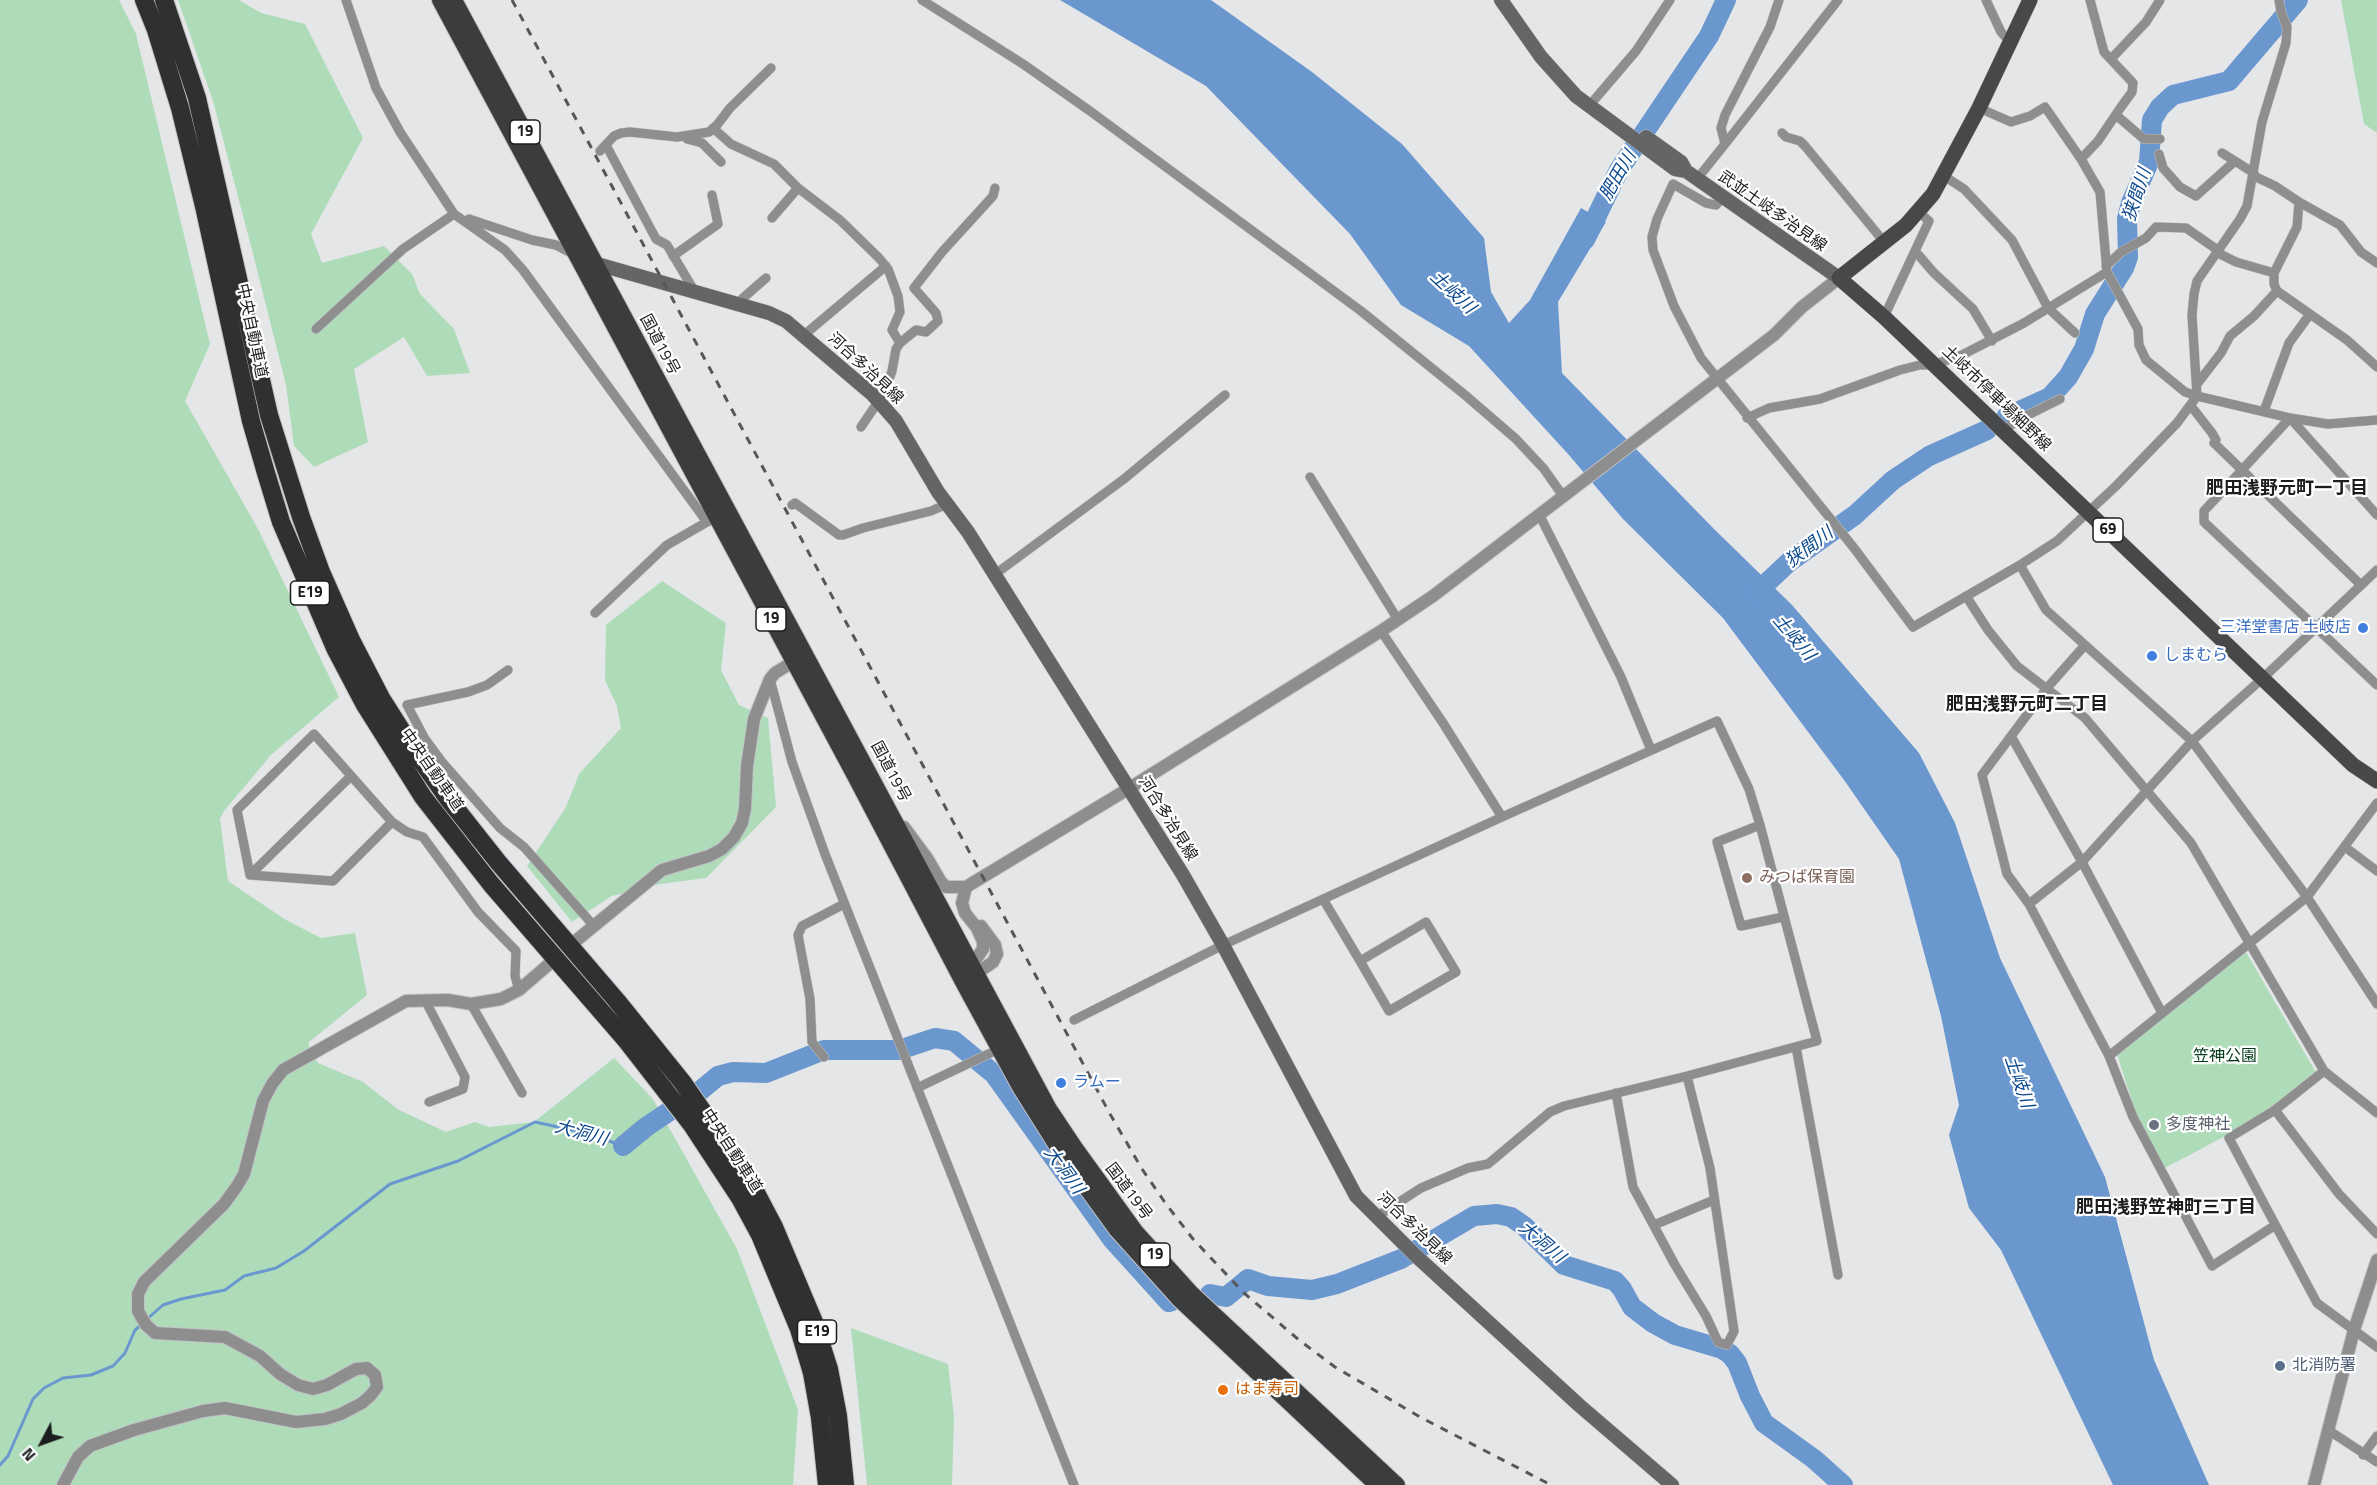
<!DOCTYPE html>
<html>
<head>
<meta charset="utf-8">
<style>
	body { margin:0 }
	#map { position:relative; width:2377px; height:1485px; overflow:hidden; background:#e5e6e8; font-family:"Titillium Web",sans-serif }
	canvas { display:block }
	.north { position:absolute; left:12px; top:1413px; width:60px; height:60px; -webkit-text-stroke:4px #fff; paint-order:stroke; rotate:229deg; font-size:16px; font-weight:700; line-height:24px; text-align:center; color:#1c1d1e }
	.north::after { content:''; display:block; margin:auto; width:21px; height:27px; background:#1c1d1e; clip-path:polygon(50% 0,100% 100%,50% 72%,0 100%) }
</style>
</head>
<body>
<div id="map">
<canvas width="2377" height="1485"></canvas>
<div class="north">N</div>
</div>
<script>
const context = document.querySelector('canvas').getContext('2d');
context.lineJoin = 'round';
function fillPath(path, color) {
  context.fillStyle = color;
  context.fill(path, 'evenodd');
}
function toPath(rows) {
  const path = new Path2D();
  for (const r of rows) {
    path.moveTo(r[0], r[1]);
    for (let i = 2; i < r.length; i += 2) path.lineTo(r[i], r[i + 1]);
  }
  return path;
}
function strokePath(path, color, width, dash) {
  context.strokeStyle = color;
  context.lineWidth = width;
  context.lineCap = dash ? 'butt' : 'round';
  context.setLineDash(dash || []);
  context.stroke(path);
}
function drawText(font, color, halo, rows, align = 'center') {
  context.font = font + ' "Titillium Web","Noto Sans JP",sans-serif';
  context.lineWidth = 4.5;
  context.setLineDash([]);
  context.textBaseline = 'middle';
  context.strokeStyle = halo;
  context.fillStyle = color;
  for (const [text, x, y, turn = 0] of rows) {
    context.save();
    context.translate(x, y);
    context.rotate((+turn || 0) * Math.PI / 180);
    context.textAlign = isNaN(turn) ? turn : align;
    if (halo) context.strokeText(text, 0, 0);
    context.fillText(text, 0, 0);
    context.restore();
  }
}
fillPath(toPath([
	[0,0,119,0,136,34,210,344,185,401,258,529,339,697,271,755,224,811,220,819,228,881,286,920,321,938,355,933,367,995,308,1043,318,1063,363,1082,399,1110,446,1132,475,1122,489,1127,534,1122,614,1058,653,1099,737,1249,798,1410,793,1485,0,1485],
	[178,0,239,0,261,13,305,24,363,138,311,234,322,263,384,246,412,274,420,294,454,329,470,373,427,376,404,337,354,369,368,442,314,467,294,446,286,385,252,250,213,101],
	[2341,0,2377,0,2377,133,2364,124],
	[662,581,726,623,721,670,739,705,768,718,776,807,706,878,660,884,612,896,572,922,527,866,566,807,579,774,621,728,617,706,605,680,606,625],
	[2246,952,2318,1076,2259,1118,2165,1168,2136,1114,2117,1054],
	[851,1328,948,1364,954,1417,952,1485,867,1485]
]), '#aedcb9');
fillPath(toPath([
	[1060,0,1211,0,1312,72,1402,144,1484,238,1491,292,1509,323,1530,300,1581,208,1606,222,1558,302,1562,373,1714,529,1792,605,1919,753,1955,823,2000,958,2105,1177,2154,1360,2209,1485,2113,1485,2001,1250,1969,1208,1949,1135,1959,1105,1941,1016,1899,859,1844,780,1723,618,1623,519,1569,455,1469,346,1401,305,1350,234,1206,86]
]), '#6b97cf');
strokePath(toPath([
	[146,1320,163,1305,181,1299,225,1290,244,1276,276,1268,304,1251,390,1184,458,1161,535,1122,590,1134,623,1146],
	[0,1465,8,1456,33,1399,44,1388,63,1378,91,1375,113,1366,125,1353,135,1330,141,1325]
]), '#6b97cf', 3);
strokePath(toPath([
	[1585,240,1619,170,1709,36,1726,0],
	[2006,417,2050,397,2068,377,2084,349,2095,314,2124,268,2128,257,2127,219,2131,203,2149,162,2152,120,2160,107,2173,95,2229,81,2298,0],
	[1756,593,1789,562,1855,515,1893,480,1929,456,1987,430],
	[623,1146,646,1127,701,1090,718,1076,733,1072,766,1073,824,1050,899,1050,935,1038,954,1041,994,1074,1112,1239,1169,1302,1172,1301],
	[1210,1294,1226,1297,1248,1279,1268,1286,1312,1290,1337,1284,1401,1259,1474,1216,1497,1214,1511,1217,1524,1226,1564,1265,1615,1281,1622,1289,1632,1307,1653,1323,1675,1335,1722,1349,1730,1354,1737,1363,1750,1396,1764,1423,1814,1459,1843,1485]
]), '#6b97cf', 20);
const minor = toPath([
	[346,0,376,88,400,132,454,214,505,250,523,270,707,522,721,517],
	[922,0,1023,64,1090,111,1361,311,1465,395,1516,439,1544,469,1563,496],
	[1986,0,2001,32,2010,42],
	[2090,0,2104,52,2133,83,2132,92,2121,107,2098,141,2081,159,2100,192,2107,272],
	[2111,59,2146,22,2160,0],
	[1595,99,1636,51,1670,0],
	[1979,108,2011,122,2030,116,2045,107,2081,159],
	[2116,115,2144,139,2160,139],
	[713,128,731,144,774,164,798,188,772,218],
	[1782,133,1786,137,1800,141,1805,146,1885,243],
	[687,139,702,143,721,162],
	[1725,144,1838,0],
	[606,145,656,239,667,245,695,292],
	[600,151,614,136,621,133,630,132,677,137,709,132,717,125,730,108,771,68],
	[2222,153,2254,173],
	[2159,154,2163,168,2180,187,2196,196,2235,161],
	[1944,176,1964,189,2012,240,2048,308,2075,333],
	[2254,176,2275,186,2299,202],
	[1697,179,1725,144,1721,128,1725,115,1770,27,1779,0],
	[798,188,840,220,879,258,888,269,898,296,900,312,892,330,900,343,896,349,892,371,884,393,861,427],
	[1722,198,1716,205,1706,203,1673,184,1657,219,1652,237,1653,250,1674,306,1701,358,1854,548,1913,627,2020,565,2057,541,2116,486,2177,423,2197,396,2192,315,2194,294,2197,281,2240,219,2247,206,2262,122,2286,43,2287,27,2281,12,2279,0],
	[469,219,532,240,556,245,575,255],
	[1915,251,1934,273,1973,309,1992,341],
	[2218,253,2236,262,2274,273],
	[673,256,718,224,712,195],
	[2106,266,2121,252,2146,238,2156,227,2186,228,2219,251],
	[2277,291,2347,340,2377,367],
	[739,305,743,298,766,278],
	[1884,317,1929,221,1919,212],
	[316,329,403,249,454,214],
	[804,335,886,266],
	[900,343,916,330,926,332,938,321,936,313,914,288,942,252,993,196,995,188],
	[2197,384,2221,353,2230,336,2254,316,2277,291,2274,284,2274,273,2297,227,2299,202,2340,225,2361,252,2377,263],
	[2191,406,2212,433,2216,440,2214,443,2361,585],
	[2264,411,2289,343,2310,314],
	[1747,418,1769,408,1820,399,1900,370,1920,365,1933,365,1962,355,2024,323,2107,272,2138,329,2139,345,2146,360,2185,392,2197,396,2290,418,2328,424,2377,420],
	[2003,431,2018,420,2060,399],
	[1310,477,1398,620],
	[792,505,795,503,839,535,843,535,863,528,931,511,947,504],
	[1539,514,1621,677,1651,750],
	[2377,515,2290,418,2204,511,2204,522,2377,685],
	[2020,565,2046,610,2192,741,2307,897,2377,1004],
	[994,575,1124,479,1225,395],
	[1966,596,1988,630,2017,666,2085,718,2191,843,2324,1071,2377,1113],
	[595,613,667,545,707,522],
	[1381,631,1443,723,1502,817],
	[2085,645,2047,688,1982,775,2007,874,2029,904,2109,1056,2133,1117,2212,1266,2274,1226],
	[508,670,487,685,468,692,407,705,425,739,442,762,500,828,524,847,594,926],
	[770,679,792,762,825,854,1074,1485],
	[2011,736,2082,862,2162,1013],
	[392,822,314,734,237,810,250,875,333,881,392,822,407,832,423,837,478,912,516,951,515,976,519,990],
	[1760,825,1717,842,1741,926,1783,917],
	[2345,847,2377,871],
	[250,875,351,776],
	[1323,899,1360,961,1389,1011,1456,972,1426,922,1360,961],
	[2029,904,2082,862,2192,741,2263,678,2377,570],
	[425,1000,465,1077,463,1089,429,1102],
	[471,1004,522,1093],
	[1074,1020,1223,945,1502,817,1717,721,1749,789,1760,825,1817,1041,1687,1076,1564,1106,1550,1112,1488,1164,1468,1168,1421,1188,1376,1217],
	[1796,1047,1838,1275],
	[2109,1056,2307,897,2377,803],
	[824,1057,812,1042,810,999,798,935,802,926,844,904],
	[2324,1071,2275,1110,2229,1138,2317,1303,2377,1347],
	[917,1088,999,1049],
	[1616,1093,1633,1187,1675,1265,1706,1316,1718,1342,1727,1345,1734,1331,1710,1168,1687,1076],
	[2275,1110,2339,1194,2377,1234],
	[1654,1225,1714,1200],
	[2328,1430,2377,1462],
	[2363,1455,2377,1436]
]);
const tertiary = toPath([
	[904,827,927,858,941,882,946,887,966,887],
	[578,939,662,870,709,856,722,849,734,837,742,823,745,809,747,766,754,719,770,679,775,673,801,657],
	[969,969,983,949,983,942,977,928,965,913,962,903,966,887,1128,789,1381,631,1433,596,1774,335,1802,307,1839,278],
	[970,978,993,962,997,954,995,945,981,926],
	[63,1485,78,1457,90,1446,134,1430,203,1411,225,1408,296,1422,325,1419,341,1414,362,1403,371,1395,377,1387,375,1375,367,1368,356,1369,327,1385,313,1389,298,1385,280,1374,260,1356,225,1337,155,1333,146,1325,138,1311,138,1294,144,1282,224,1204,237,1186,244,1174,263,1101,272,1084,283,1070,406,1001,448,1000,471,1004,501,999,519,990,548,965],
	[2314,1485,2354,1330,2377,1260]
]);
const secondary = toPath([
	[1501,0,1541,57,1576,96,1675,169,1686,171,1839,278],
	[1646,137,1681,162,1686,171],
	[590,262,769,313,786,321,873,395,896,421,938,492,968,532,1183,875,1223,945,1356,1196,1415,1255,1580,1406,1672,1485]
]);
const primary = toPath([
	[2030,0,1979,108,1933,194,1906,225,1839,278,1884,317,2353,765,2377,781]
]);
const trunk = toPath([
	[440,0,855,776,963,982,1020,1087,1062,1154,1117,1230,1179,1299,1377,1485],
	[454,0,1049,1109,1075,1148,1135,1231,1191,1293,1397,1485]
]);
const motorway = toPath([
	[144,0,156,30,180,108,204,206,251,421,266,473,281,522,335,648,365,705,423,797,491,884,626,1040,692,1125,740,1198,760,1235,799,1329,812,1373,820,1418,827,1485],
	[164,0,197,98,269,415,301,517,321,572,351,640,381,698,414,750,449,800,498,862,617,1001,683,1083,726,1145,754,1189,774,1227,814,1322,829,1369,838,1416,845,1485]
]);
strokePath(minor, '#c1c2c4', 10);
strokePath(tertiary, '#c1c2c4', 14);
strokePath(secondary, '#c1c2c4', 15);
strokePath(primary, '#c1c2c4', 16);
strokePath(trunk, '#c1c2c4', 18);
strokePath(motorway, '#c1c2c4', 20);
strokePath(minor, '#8e8e8f', 9);
strokePath(tertiary, '#8e8e8f', 12);
strokePath(secondary, '#646566', 14);
strokePath(primary, '#474849', 15);
strokePath(trunk, '#3b3c3d', 16);
strokePath(motorway, '#2f3031', 18);
strokePath(toPath([
	[512,0,1110,1114,1142,1169,1166,1204,1193,1239,1244,1293,1299,1340,1335,1367,1420,1417,1551,1485]
]), '#565758', 3, [8, 8]);
for (const [x, y, r, color] of [
	[2363,628,6,"#3f7fe0"],
	[2152,656,6,"#3f7fe0"],
	[1747,878,6,"#8d6e63"],
	[1061,1083,6,"#3f7fe0"],
	[2154,1125,6,"#6b7280"],
	[2280,1366,6,"#5c6f8a"],
	[1223,1390,6,"#e8710a"]
]) {
  const dot = new Path2D();
  dot.arc(x, y, r, 0, 2 * Math.PI);
  context.fillStyle = color;
  context.fill(dot);
  strokePath(dot, '#fff', 2);
}
for (const [x, y, w] of [
	[525,132,30],
	[2108,530,30],
	[310,593,39],
	[771,619,30],
	[1155,1255,30],
	[817,1332,39]
]) {
  const box = new Path2D();
  box.roundRect(x - w / 2, y - 12, w, 24, 4.5);
  context.fillStyle = '#fff';
  context.fill(box);
  strokePath(box, '#1c1d1e', 1.5);
}
drawText('bold 15px', '#1c1d1e', null, [
	["19",525,132],
	["69",2108,530],
	["E19",310,593],
	["19",771,619],
	["19",1155,1255],
	["E19",817,1332]
]);
drawText('16px', '#1c1d1e', '#fff', [
	["武並土岐多治見線",1772,212,35],
	["中央自動車道",251,331,78],
	["国道19号",659,345,62],
	["河合多治見線",865,369,43],
	["土岐市停車場細野線",1996,399,44],
	["中央自動車道",431,770,55],
	["国道19号",890,772,62],
	["河合多治見線",1167,819,58],
	["中央自動車道",731,1151,57],
	["国道19号",1128,1192,53],
	["河合多治見線",1414,1229,44]
]);
drawText('16px', '#366cbe', '#fff', [
	["三洋堂書店 土岐店",2351,628,"right"],
	["しまむら",2164,656],
	["ラムー",1073,1083]
], 'left');
drawText('16px', '#785e54', '#fff', [
	["みつば保育園",1759,878]
], 'left');
drawText('16px', '#033819', '#fff', [
	["笠神公園",2225,1057]
]);
drawText('16px', '#5b616d', '#fff', [
	["多度神社",2166,1125]
], 'left');
drawText('16px', '#4e5e75', '#fff', [
	["北消防署",2292,1366]
], 'left');
drawText('16px', '#c56008', '#fff', [
	["はま寿司",1235,1390]
], 'left');
drawText('italic 18px', '#0d4a8e', '#fff', [
	["肥田川",1619,176,-60],
	["狭間川",2138,195,-72],
	["土岐川",1452,293,43],
	["狭間川",1810,548,-37],
	["土岐川",1793,638,50],
	["土岐川",2018,1082,71],
	["大洞川",581,1134,15],
	["大洞川",1063,1171,54],
	["大洞川",1541,1243,40]
]);
drawText('bold 18px', '#1c1d1e', '#fff', [
	["肥田浅野元町一丁目",2287,490],
	["肥田浅野元町二丁目",2027,706],
	["肥田浅野笠神町三丁目",2166,1209]
]);
</script>
</body>
</html>
